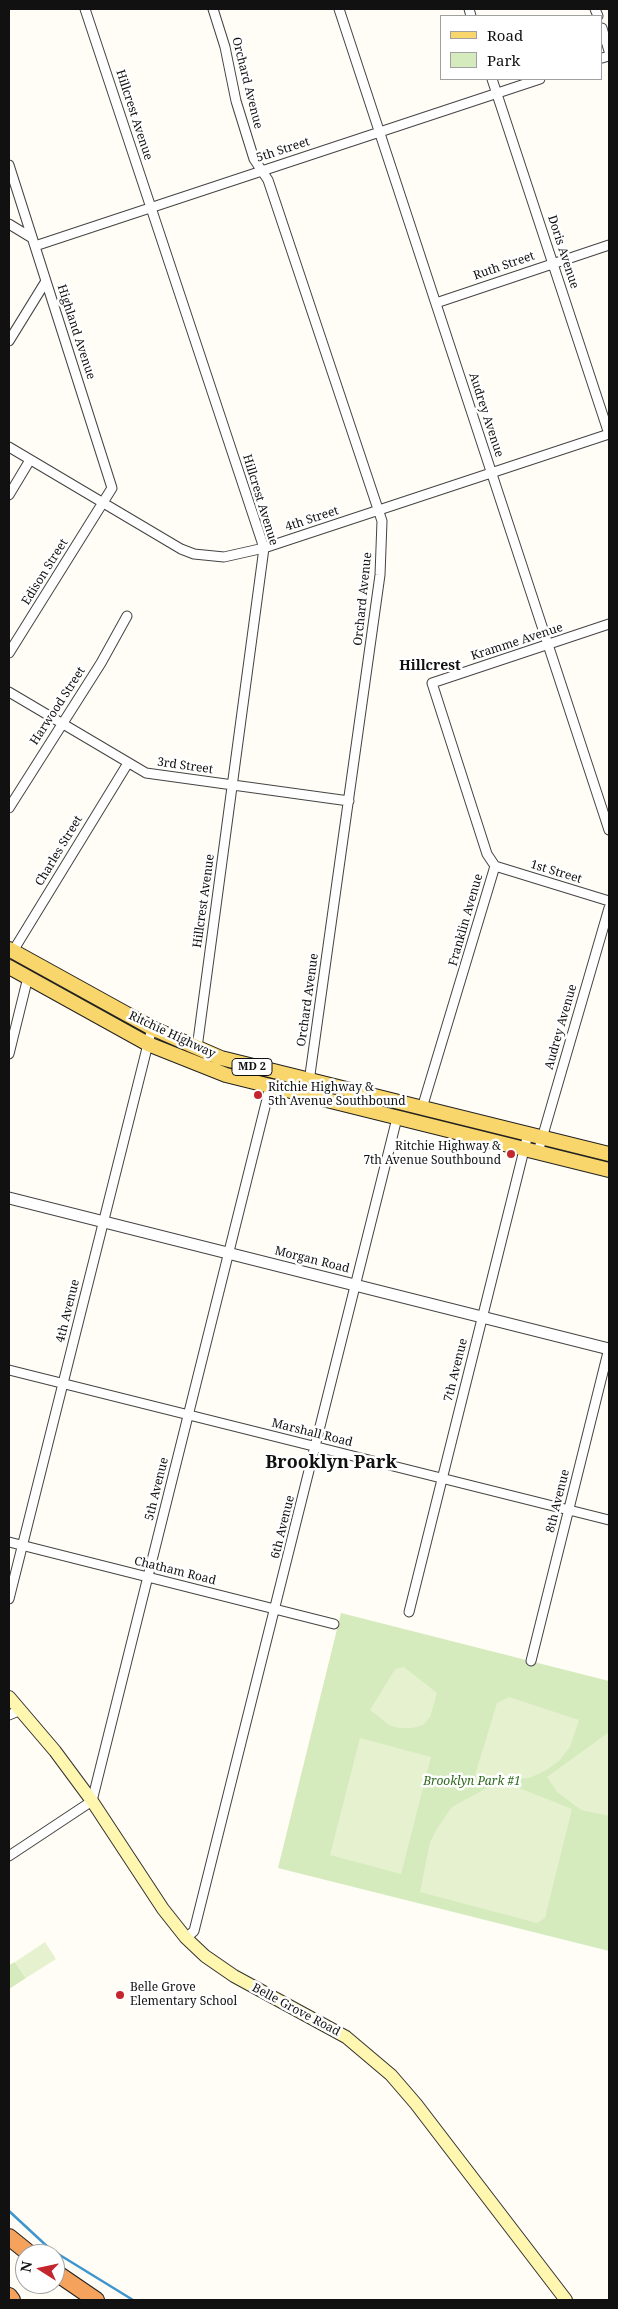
<!DOCTYPE html>
<html>
<head>
<meta charset="utf-8">
<style>
	body { margin:0 }
	#map { position:relative; width:618px; height:2309px; overflow:hidden; background:#fffdf5; font-family:"Noto Serif",serif }
	canvas { display:block }
	.frame { position:absolute; inset:0; border:10px solid #111; pointer-events:none }
	.legend { position:absolute; left:440px; top:15px; width:162px; height:65px; box-sizing:border-box; background:#fff; border:1px solid #a0a0a0; margin:0; padding:6px 9px; list-style:none; font-size:15px; color:#111 }
	.legend li { display:flex; align-items:center; gap:10px; height:25px }
	.legend b { width:25px; border:1px solid #a0a0a0 }
	.north { position:absolute; left:15px; top:2244px; width:50px; height:50px; box-sizing:border-box; background:#fff; border:1px solid #a0a0a0; border-radius:50%; rotate:280deg; font-size:14px; font-weight:700; line-height:20px; text-align:center; color:#111 }
	.north::after { content:''; display:block; margin:auto; width:18px; height:22px; background:#c4262e; clip-path:polygon(50% 0,100% 100%,50% 72%,0 100%) }
</style>
</head>
<body>
<div id="map">
<canvas width="618" height="2309"></canvas>
<div class="frame"></div>
<ul class="legend">
<li><b style="height:6px;background:#f9d66b"></b>Road</li>
<li><b style="height:14px;background:#d5ebbd"></b>Park</li>
</ul>
<div class="north">N</div>
</div>
<script>
const context = document.querySelector('canvas').getContext('2d');
context.lineJoin = 'round';
function fillPath(path, color) {
  context.fillStyle = color;
  context.fill(path, 'evenodd');
}
function toPath(rows) {
  const path = new Path2D();
  for (const r of rows) {
    path.moveTo(r[0], r[1]);
    for (let i = 2; i < r.length; i += 2) path.lineTo(r[i], r[i + 1]);
  }
  return path;
}
function strokePath(path, color, width, dash) {
  context.strokeStyle = color;
  context.lineWidth = width;
  context.lineCap = dash ? 'butt' : 'round';
  context.setLineDash(dash || []);
  context.stroke(path);
}
function drawText(font, color, halo, rows, align = 'center') {
  context.font = font + ' "Noto Serif",serif';
  context.lineWidth = 5;
  context.setLineDash([]);
  context.textBaseline = 'middle';
  context.strokeStyle = halo;
  context.fillStyle = color;
  for (const [text, x, y, turn = 0] of rows) {
    context.save();
    context.translate(x, y);
    context.rotate((+turn || 0) * Math.PI / 180);
    context.textAlign = isNaN(turn) ? turn : align;
    if (halo) context.strokeText(text, 0, 0);
    context.fillText(text, 0, 0);
    context.restore();
  }
}
fillPath(toPath([
	[341,1613,609,1681,609,1951,278,1868],
	[15,1962,26,1978,9,1989,9,1965]
]), '#d5ebbd');
fillPath(toPath([
	[404,1667,437,1693,430,1717,423,1725,412,1728,399,1728,389,1725,370,1710,395,1669],
	[509,1697,579,1720,570,1747,559,1761,545,1771,529,1778,492,1780,475,1775,497,1703],
	[609,1732,609,1816,581,1810,557,1792,547,1777],
	[360,1738,431,1757,401,1874,330,1855],
	[501,1786,514,1786,572,1809,545,1918,537,1923,420,1892,430,1842,438,1827,452,1807,485,1789],
	[45,1942,56,1959,26,1978,15,1962]
]), '#e6f2cf');
strokePath(toPath([
	[9,2211,50,2249,133,2300]
]), '#3f96cf', 2.5);
const minor = toPath([
	[85,9,264,548,197,1048],
	[213,9,225,47,236,101,254,159,268,180,382,521,380,575,307,1096],
	[339,9,609,830],
	[469,9,471,16],
	[595,9,598,16],
	[602,28,609,51],
	[602,58,609,56],
	[492,79,609,434],
	[9,165,112,488,9,653],
	[9,224,32,238],
	[35,246,540,79],
	[436,303,609,245],
	[9,341,46,281],
	[9,447,181,549,194,554,224,557,264,548,609,434],
	[9,495,30,460],
	[9,692,146,773,349,801],
	[9,808,101,663,127,616],
	[495,866,609,901],
	[13,951,128,763],
	[9,1054,28,977],
	[422,1108,495,866,487,854,432,683,609,624],
	[538,1152,609,908],
	[9,1370,609,1520],
	[9,1542,334,1624],
	[9,1599,152,1028],
	[409,1612,528,1134],
	[531,1661,609,1348],
	[9,1715,21,1710],
	[9,1856,92,1801,270,1087],
	[186,1938,194,1931,397,1118]
]);
const tertiary = toPath([
	[9,1198,609,1349]
]);
const secondary = toPath([
	[9,1697,55,1751,92,1801,163,1909,186,1938,205,1956,234,1976,346,2037,391,2075,416,2104,566,2300]
]);
const primary = toPath([
	[9,949,152,1028,221,1058,609,1154],
	[9,967,148,1044,226,1075,609,1170]
]);
const motorway = toPath([
	[9,2237,30,2254],
	[55,2272,96,2300],
	[9,2296,12,2300]
]);
strokePath(minor, '#444', 11);
strokePath(tertiary, '#444', 13);
strokePath(secondary, '#333', 14);
strokePath(primary, '#222', 16);
strokePath(motorway, '#222', 18);
strokePath(minor, '#fff', 9);
strokePath(tertiary, '#fff', 11);
strokePath(secondary, '#fff6b0', 12);
strokePath(primary, '#f9d66b', 14);
strokePath(motorway, '#f5a25d', 16);
for (const [x, y, r, color] of [
	[258,1095,5,"#c4262e"],
	[511,1154,5,"#c4262e"],
	[120,1995,5,"#c4262e"]
]) {
  const dot = new Path2D();
  dot.arc(x, y, r, 0, 2 * Math.PI);
  context.fillStyle = color;
  context.fill(dot);
  strokePath(dot, '#fff', 2);
}
for (const [x, y, w] of [
	[252,1067,40]
]) {
  const box = new Path2D();
  box.roundRect(x - w / 2, y - 8.5, w, 17, 4);
  context.fillStyle = '#fff';
  context.fill(box);
  strokePath(box, '#111', 1);
}
drawText('bold 11px', '#111', null, [
	["MD 2",252,1067]
]);
drawText('12px', '#111', '#fff', [
	["Orchard Avenue",247,83,76],
	["Hillcrest Avenue",134,115,72],
	["5th Street",283,150,-18],
	["Doris Avenue",563,252,72],
	["Ruth Street",504,266,-19],
	["Highland Avenue",76,332,72],
	["Audrey Avenue",486,415,72],
	["Hillcrest Avenue",260,500,73],
	["4th Street",312,519,-18],
	["Edison Street",45,572,-58],
	["Orchard Avenue",363,599,-84],
	["Kramme Avenue",517,642,-18],
	["Harwood Street",58,706,-57],
	["3rd Street",185,766,8],
	["Charles Street",59,851,-59],
	["1st Street",556,872,17],
	["Hillcrest Avenue",204,901,-82],
	["Franklin Avenue",466,920,-74],
	["Orchard Avenue",308,1000,-82],
	["Audrey Avenue",561,1027,-74],
	["Ritchie Highway",172,1035,25],
	["Morgan Road",312,1260,14],
	["4th Avenue",68,1311,-76],
	["7th Avenue",456,1370,-76],
	["Marshall Road",312,1433,14],
	["5th Avenue",157,1489,-76],
	["8th Avenue",558,1501,-76],
	["6th Avenue",283,1527,-76],
	["Chatham Road",175,1571,14],
	["Belle Grove Road",296,2010,28]
]);
drawText('12px', '#111', '#fff', [
	["Ritchie Highway &",268,1088],
	["5th Avenue Southbound",268,1102],
	["Ritchie Highway &",501,1147,"right"],
	["7th Avenue Southbound",501,1161,"right"],
	["Belle Grove",130,1988],
	["Elementary School",130,2002]
], 'left');
drawText('italic 12px', '#2f6b1f', '#fff', [
	["Brooklyn Park #1",472,1782]
]);
drawText('bold 14px', '#111', '#fff', [
	["Hillcrest",430,666]
]);
drawText('bold 18px', '#111', '#fff', [
	["Brooklyn Park",331,1463]
]);
</script>
</body>
</html>
